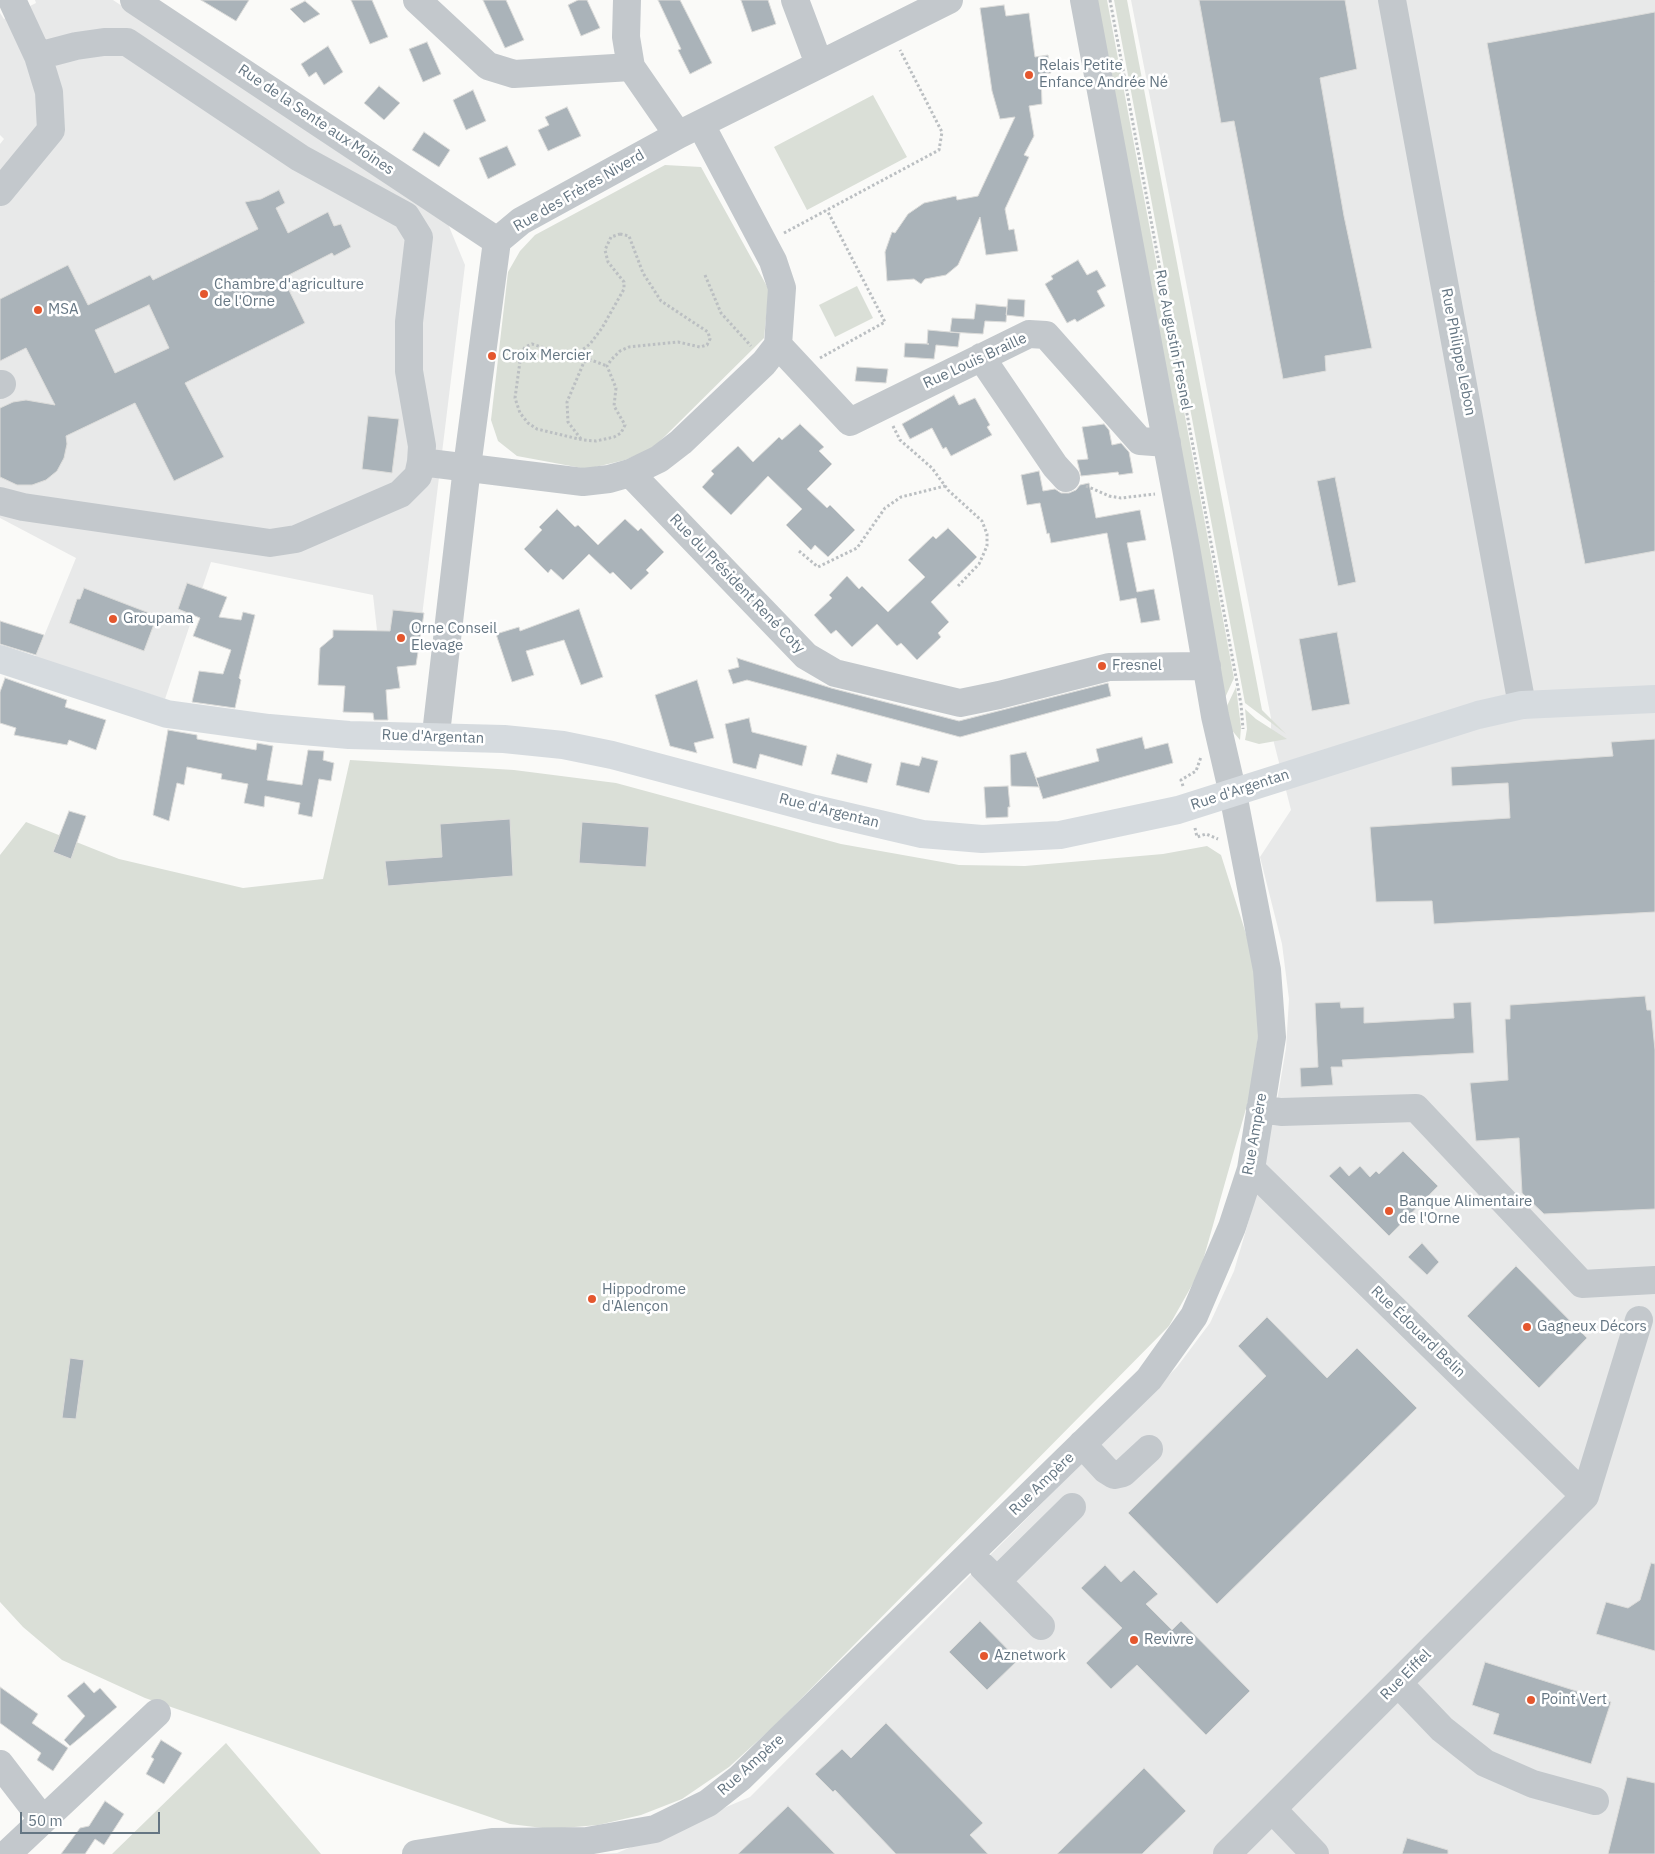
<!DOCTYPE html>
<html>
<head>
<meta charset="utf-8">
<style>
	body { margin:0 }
	#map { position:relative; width:1655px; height:1854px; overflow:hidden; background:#fafaf8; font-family:"IBM Plex Sans",sans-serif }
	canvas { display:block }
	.scale { position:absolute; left:20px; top:1812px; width:140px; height:22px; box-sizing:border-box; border:2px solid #657683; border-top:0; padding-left:6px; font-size:15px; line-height:18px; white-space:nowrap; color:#657683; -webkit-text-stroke:4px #fff; paint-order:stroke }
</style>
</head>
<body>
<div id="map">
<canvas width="1655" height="1854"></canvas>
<div class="scale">50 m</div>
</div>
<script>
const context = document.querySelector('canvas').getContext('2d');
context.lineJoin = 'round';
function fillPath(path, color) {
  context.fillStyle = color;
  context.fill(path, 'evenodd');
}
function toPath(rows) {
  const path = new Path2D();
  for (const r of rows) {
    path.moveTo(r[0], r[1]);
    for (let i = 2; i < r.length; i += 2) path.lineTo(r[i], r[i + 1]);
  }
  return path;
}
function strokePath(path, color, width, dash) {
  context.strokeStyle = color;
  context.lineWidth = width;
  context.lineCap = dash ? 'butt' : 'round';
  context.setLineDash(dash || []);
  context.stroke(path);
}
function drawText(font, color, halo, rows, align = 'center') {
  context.font = font + ' "IBM Plex Sans",sans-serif';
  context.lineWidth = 5;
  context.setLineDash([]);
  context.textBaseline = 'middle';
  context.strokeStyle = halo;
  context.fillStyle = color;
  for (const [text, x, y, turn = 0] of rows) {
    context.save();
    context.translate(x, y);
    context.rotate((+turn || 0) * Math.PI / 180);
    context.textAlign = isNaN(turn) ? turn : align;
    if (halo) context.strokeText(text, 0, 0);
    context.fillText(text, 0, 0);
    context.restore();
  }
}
fillPath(toPath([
	[35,0,113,0,448,224,465,265,416,665,381,666,373,595,211,562,165,699,35,658,76,558,0,518,0,144,4,139,0,135,0,13,4,19,36,3],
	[1131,0,1655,0,1655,1854,596,1854,617,1853,750,1797,1177,1367,1210,1323,1234,1271,1251,1213,1276,1107,1286,1048,1289,999,1282,944,1260,857,1291,810,1271,731,1271,718]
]), '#e8e9e9');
fillPath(toPath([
	[1093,0,1107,0,1234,678,1224,700],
	[1114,0,1127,0,1262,710,1286,734,1245,703],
	[873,95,907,157,807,210,774,147],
	[665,165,701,167,769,290,764,338,653,448,625,460,587,469,517,456,498,441,491,420,508,272,520,251,535,235],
	[857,286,873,318,835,337,819,305],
	[1236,687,1241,727,1240,740,1230,728,1226,708],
	[1245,709,1256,719,1287,739,1259,744,1245,740,1247,729],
	[350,760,514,770,616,783,841,844,959,865,1025,866,1163,854,1207,846,1221,855,1253,956,1261,1014,1251,1091,1200,1271,1169,1326,772,1728,729,1767,682,1799,641,1815,598,1825,551,1829,510,1824,145,1698,62,1660,23,1627,0,1602,0,855,26,822,119,859,243,888,323,879],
	[226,1743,321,1854,112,1854]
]), '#dadfd7');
const building = toPath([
	[201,0,249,0,236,21,201,0],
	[351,0,372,0,388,37,370,44,351,0],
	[483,0,506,0,524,40,505,48,483,0],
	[578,0,587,0,600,28,581,36,568,5,578,0],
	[658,0,680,0,712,63,690,74,678,50,681,49,658,0],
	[741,0,768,0,776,24,752,32,741,0],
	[1199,0,1345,0,1357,69,1320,78,1344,216,1372,348,1325,356,1326,371,1283,379,1234,121,1221,123,1199,0],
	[305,1,320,14,304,23,290,9,305,1],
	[1004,5,1006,16,1029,13,1035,57,1048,55,1051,73,1041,74,1042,104,1029,106,1034,136,1024,155,1029,157,1005,209,1009,230,1014,229,1018,251,986,255,980,217,958,265,946,275,925,279,921,284,914,279,887,281,885,252,892,232,895,233,908,214,924,203,956,196,957,200,978,196,1015,117,1000,119,992,91,980,8,1004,5],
	[1655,12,1655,551,1585,564,1535,311,1487,43,1655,12],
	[427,42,441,74,423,82,409,49,427,42],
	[328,46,343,72,324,85,316,72,309,77,301,64,328,46],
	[379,86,400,103,384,120,364,103,379,86],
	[473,90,486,121,466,130,453,100,473,90],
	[567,107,581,136,548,151,538,130,549,125,545,117,567,107],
	[424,132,450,150,439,167,412,150,424,132],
	[507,146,516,165,488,179,479,158,507,146],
	[279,190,285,203,276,208,288,233,328,212,334,226,341,224,351,247,334,256,332,253,283,278,305,323,185,383,224,457,174,481,135,403,66,436,67,444,64,458,57,471,46,480,32,485,17,485,0,477,0,408,13,402,26,400,55,405,26,348,0,361,0,299,68,265,88,305,150,275,153,280,258,229,245,202,261,199,279,190],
	[149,305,169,348,115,373,95,330,149,305],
	[1078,260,1087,275,1097,270,1106,286,1097,291,1105,306,1077,322,1075,319,1067,323,1045,284,1053,279,1051,276,1078,260],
	[1008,299,1025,300,1024,317,1006,315,1008,299],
	[976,304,1007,307,1006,322,985,321,983,334,950,332,952,318,974,319,976,304],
	[928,330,960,333,958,347,936,345,934,359,904,357,905,343,929,344,927,344,928,330],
	[857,367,888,369,886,383,855,381,857,367],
	[954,395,959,405,975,398,990,425,987,427,992,435,951,456,946,447,943,449,932,428,910,439,902,424,954,395],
	[368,416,399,419,392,473,362,469,368,416],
	[800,424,824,447,819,451,832,464,807,489,827,508,830,505,855,530,828,557,815,545,811,550,786,525,802,509,768,476,731,515,702,487,714,474,711,471,738,446,753,462,779,437,782,440,800,424],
	[1104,424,1109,430,1112,445,1121,443,1129,452,1133,473,1119,475,1118,472,1081,476,1077,460,1088,459,1082,427,1104,424],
	[1039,471,1043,491,1055,489,1061,493,1069,493,1076,490,1080,485,1089,483,1096,518,1140,510,1146,540,1127,543,1137,592,1154,589,1160,620,1141,623,1136,598,1120,601,1107,533,1051,543,1049,533,1047,534,1040,503,1027,505,1021,475,1039,471],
	[1335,477,1356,582,1338,586,1317,481,1335,477],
	[557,509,575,527,578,525,598,545,625,519,638,531,641,528,664,552,646,570,649,573,631,590,613,572,610,574,589,554,563,580,551,569,548,573,524,549,542,530,539,527,557,509],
	[948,528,977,557,931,602,949,622,938,633,941,637,917,660,901,643,897,646,877,624,852,647,836,630,831,634,814,615,832,598,829,595,847,576,859,589,862,586,888,612,925,577,908,560,933,536,936,539,948,528],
	[187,583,227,597,219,617,241,620,243,612,255,615,239,678,241,680,235,708,192,702,199,671,223,674,231,650,193,636,200,618,178,609,187,583],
	[84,588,157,616,144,651,69,623,77,599,80,599,84,588],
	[579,609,603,677,581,685,564,640,526,651,534,675,512,682,496,634,519,627,520,631,579,609],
	[393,610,424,613,416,665,397,667,400,688,386,690,388,720,374,720,373,713,343,712,345,686,318,685,320,648,333,637,333,630,390,631,393,610],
	[0,621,44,635,36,655,0,644,0,621],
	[1337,632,1350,704,1312,711,1299,639,1337,632],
	[737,658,831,688,959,721,1108,683,1111,696,960,737,747,680,733,684,728,670,739,667,737,658],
	[5,678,67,700,65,707,106,720,96,750,69,740,67,745,14,735,16,728,0,723,0,692,5,678],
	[697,680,714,738,694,743,697,753,670,746,655,695,697,680],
	[749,718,752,732,807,746,802,766,760,754,756,769,733,763,725,724,749,718],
	[168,730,197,735,197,739,256,750,257,743,273,746,267,780,302,785,308,750,324,751,323,760,334,763,331,781,319,779,312,817,298,814,300,803,265,796,264,807,244,803,248,784,221,779,222,774,187,767,184,785,177,783,169,821,153,815,168,730],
	[1142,737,1145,749,1168,743,1173,763,1043,799,1036,778,1099,761,1096,749,1142,737],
	[1655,739,1655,912,1434,924,1432,901,1376,902,1370,827,1510,818,1508,783,1452,786,1451,767,1613,756,1611,742,1655,739],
	[1026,752,1039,787,1011,786,1010,755,1026,752],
	[837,754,872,764,867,783,831,774,837,754],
	[922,757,938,761,929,793,896,785,901,762,919,766,922,757],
	[1008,786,1010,807,1008,807,1008,817,986,818,984,787,1008,786],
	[69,811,86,816,71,859,53,852,69,811],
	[510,819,513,876,388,886,385,861,442,857,440,824,510,819],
	[582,822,649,827,646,867,579,863,582,822],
	[1645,996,1647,1010,1651,1010,1655,1050,1655,1209,1544,1214,1522,1193,1519,1138,1476,1141,1470,1083,1508,1080,1505,1019,1510,1019,1510,1005,1645,996],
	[1340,1002,1341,1008,1364,1007,1364,1023,1454,1018,1453,1003,1471,1002,1474,1053,1342,1060,1343,1067,1331,1067,1333,1085,1301,1087,1300,1068,1318,1067,1315,1003,1340,1002],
	[1403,1151,1438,1186,1389,1236,1329,1176,1340,1166,1349,1176,1360,1166,1370,1177,1376,1171,1379,1174,1403,1151],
	[1422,1243,1439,1262,1427,1275,1408,1257,1422,1243],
	[1516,1266,1587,1338,1539,1388,1467,1316,1516,1266],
	[1267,1317,1327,1378,1357,1348,1417,1408,1217,1604,1128,1513,1266,1376,1238,1346,1267,1317],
	[70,1358,84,1360,76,1419,62,1418,70,1358],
	[1651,1563,1655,1564,1655,1651,1596,1634,1606,1602,1628,1608,1640,1600,1651,1563],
	[1105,1565,1121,1582,1134,1570,1158,1594,1146,1604,1172,1630,1181,1621,1250,1691,1206,1735,1137,1665,1111,1689,1086,1663,1122,1628,1081,1588,1105,1565],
	[980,1621,1018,1660,987,1690,949,1652,980,1621],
	[1485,1662,1611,1702,1591,1764,1493,1734,1499,1714,1472,1705,1485,1662],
	[84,1682,94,1693,100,1688,117,1707,70,1746,64,1740,85,1716,67,1696,84,1682],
	[0,1687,38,1714,32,1723,68,1748,53,1771,37,1760,41,1753,0,1723,0,1687],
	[886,1723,983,1823,970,1835,988,1854,896,1854,835,1790,833,1792,815,1774,842,1749,851,1758,886,1723],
	[161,1740,182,1753,164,1784,146,1774,154,1759,151,1757,161,1740],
	[1144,1768,1186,1811,1142,1854,1057,1854,1144,1768],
	[1627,1777,1655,1783,1655,1854,1608,1854,1627,1777],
	[105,1801,124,1814,104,1845,95,1839,85,1854,61,1854,80,1828,89,1826,105,1801],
	[788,1806,835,1854,738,1854,788,1806],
	[1407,1838,1448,1850,1448,1854,1402,1854,1407,1838]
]);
fillPath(building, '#aab3b9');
strokePath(building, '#dcdcda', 1);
strokePath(toPath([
	[1110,0,1241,704,1243,729],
	[784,233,939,150,942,132,900,50],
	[620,234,629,236,643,273,661,301,708,332,710,339,707,345,700,347,678,342,629,347,620,351,611,360,607,366,616,388,614,406,625,425,621,433,614,437,596,441,583,440,537,429,528,423,520,413,515,398,521,354,525,347,532,344,566,355,577,354,590,344,602,328,624,289,624,282,608,262,605,250,611,237,620,234],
	[705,275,721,313,751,346],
	[820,358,885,322,827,210],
	[893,426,900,440,932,468,948,490,982,521,987,534,987,546,979,564,958,586],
	[581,439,568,422,567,402,584,362,591,360,607,366],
	[1086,486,1109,496,1121,498,1155,494],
	[799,551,818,567,857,548,885,508,901,497,945,486],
	[1183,786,1181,780,1196,771,1201,757],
	[1195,828,1197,837,1206,834,1218,839]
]), '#bbbfc2', 3, [2.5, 2.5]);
strokePath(toPath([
	[134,0,497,241],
	[417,0,488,66,514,74,631,67],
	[627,0,626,37,631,67,678,135],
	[795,0,819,64],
	[1392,0,1522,705],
	[38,56,76,46,104,42,127,42,300,158,406,216,419,237,409,322,409,371,422,446,421,462],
	[701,125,773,261,782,288,778,345],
	[0,192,51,130,49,92,38,56,12,0],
	[778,345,850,422,1029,334,1046,335,1140,441,1167,443],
	[981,357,1055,466,1066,478],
	[0,385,2,384],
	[630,473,806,656,835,673,960,703,999,695,1109,667,1207,666],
	[0,501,23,507,270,543,296,539,400,494,418,476,421,462,583,482,609,479,630,473,659,459,681,442,764,363,778,345],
	[438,736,437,725,467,467,497,241,521,221,678,135,949,0],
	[1260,1109,1281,1112,1416,1108,1582,1284,1655,1280],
	[1251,1169,1585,1496],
	[1082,1444,1106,1470,1114,1475,1123,1473,1149,1449],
	[983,1567,1041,1626],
	[997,1581,1072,1507],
	[1398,1683,1442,1729,1485,1763,1533,1784,1595,1801],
	[0,1764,43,1820],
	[1272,1809,1315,1854],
	[7,1854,157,1713],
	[416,1854,492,1842,587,1841,655,1829,708,1803,740,1778,1149,1379,1194,1316,1232,1227,1251,1169,1272,1037,1267,970,1233,794,1215,716,1186,547,1084,0],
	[1227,1854,1585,1496,1639,1320]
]), '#c3c8cc', 28);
strokePath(toPath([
	[0,659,167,714,269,728,349,735,504,739,563,745,612,755,815,809,922,834,982,839,1060,835,1178,810,1478,715,1522,705,1655,699]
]), '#d6dbdf', 28);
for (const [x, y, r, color] of [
	[1029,75,5,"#e4572e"],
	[204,294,5,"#e4572e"],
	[38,310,5,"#e4572e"],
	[492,356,5,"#e4572e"],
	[113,619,5,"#e4572e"],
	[401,638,5,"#e4572e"],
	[1102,666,5,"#e4572e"],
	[1389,1211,5,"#e4572e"],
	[592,1299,5,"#e4572e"],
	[1527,1327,5,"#e4572e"],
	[1134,1640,5,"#e4572e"],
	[984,1656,5,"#e4572e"],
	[1531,1700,5,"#e4572e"]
]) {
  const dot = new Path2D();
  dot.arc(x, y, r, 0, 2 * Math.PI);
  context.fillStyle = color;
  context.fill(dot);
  strokePath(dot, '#fff', 2);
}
drawText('15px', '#657683', '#fff', [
	["Relais Petite",1039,66],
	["Enfance Andrée Né",1039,83],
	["Chambre d'agriculture",214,285],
	["de l'Orne",214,302],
	["MSA",48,310],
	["Croix Mercier",502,356],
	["Groupama",123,619],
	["Orne Conseil",411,629],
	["Elevage",411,646],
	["Fresnel",1112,666],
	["Banque Alimentaire",1399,1202],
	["de l'Orne",1399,1219],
	["Hippodrome",602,1290],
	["d'Alençon",602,1307],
	["Gagneux Décors",1537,1327],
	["Revivre",1144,1640],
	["Aznetwork",994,1656],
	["Point Vert",1541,1700]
], 'left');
drawText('15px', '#657683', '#fff', [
	["Rue de la Sente aux Moines",316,120,34],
	["Rue des Frères Niverd",579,191,-30],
	["Rue Augustin Fresnel",1173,340,79],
	["Rue Philippe Lebon",1458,352,79],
	["Rue Louis Braille",975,361,-25],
	["Rue du Président René Coty",737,584,46],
	["Rue d'Argentan",433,737,2],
	["Rue d'Argentan",1240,790,-18],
	["Rue d'Argentan",829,811,14],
	["Rue Ampère",1255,1134,-80],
	["Rue Édouard Belin",1418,1332,44],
	["Rue Ampère",1042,1484,-44],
	["Rue Eiffel",1406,1675,-45],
	["Rue Ampère",751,1765,-42]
]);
</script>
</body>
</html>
